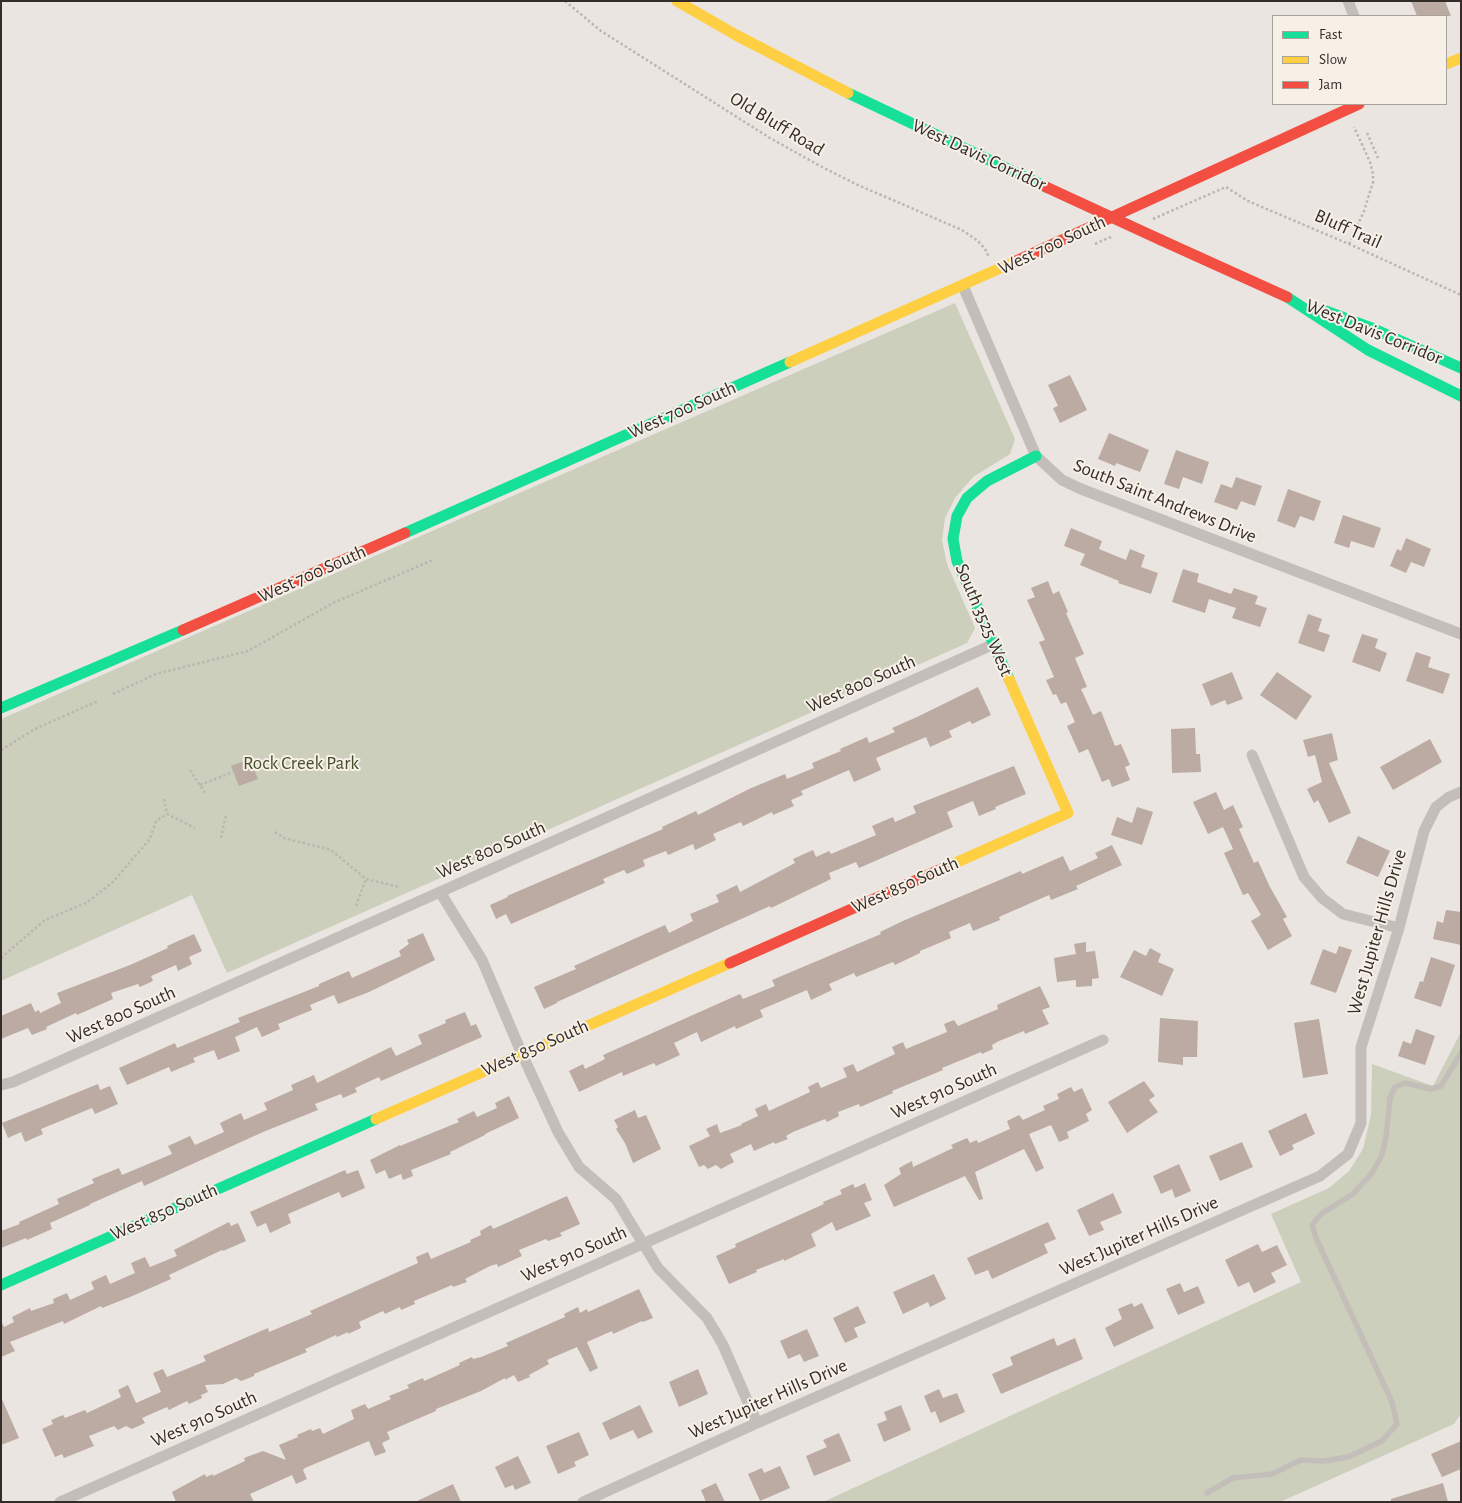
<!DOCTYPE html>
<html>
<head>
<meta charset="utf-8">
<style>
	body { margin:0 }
	#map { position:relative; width:1462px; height:1503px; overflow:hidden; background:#eae5e0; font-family:"Alegreya Sans",sans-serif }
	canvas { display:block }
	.frame { position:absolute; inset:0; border:2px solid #342c28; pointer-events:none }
	.legend { position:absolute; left:1272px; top:15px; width:175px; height:90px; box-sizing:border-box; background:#f7f0e7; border:1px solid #a9a29b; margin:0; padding:6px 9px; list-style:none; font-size:15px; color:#342c28 }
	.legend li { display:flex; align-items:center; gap:10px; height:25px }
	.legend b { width:25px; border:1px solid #a9a29b }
</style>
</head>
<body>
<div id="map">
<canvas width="1462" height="1503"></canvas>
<div class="frame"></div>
<ul class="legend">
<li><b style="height:6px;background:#16e098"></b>Fast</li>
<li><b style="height:6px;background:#ffcf43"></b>Slow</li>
<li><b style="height:6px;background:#f24e42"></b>Jam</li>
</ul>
</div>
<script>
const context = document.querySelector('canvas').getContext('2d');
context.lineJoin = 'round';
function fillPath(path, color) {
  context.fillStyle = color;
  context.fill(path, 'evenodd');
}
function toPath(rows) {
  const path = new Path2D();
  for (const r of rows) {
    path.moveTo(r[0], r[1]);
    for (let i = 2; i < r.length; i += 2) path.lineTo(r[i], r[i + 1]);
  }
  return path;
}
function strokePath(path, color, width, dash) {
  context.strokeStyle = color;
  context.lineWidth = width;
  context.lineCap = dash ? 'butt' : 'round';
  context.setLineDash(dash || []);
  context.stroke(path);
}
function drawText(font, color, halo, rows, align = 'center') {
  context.font = font + ' "Alegreya Sans",sans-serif';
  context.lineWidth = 4;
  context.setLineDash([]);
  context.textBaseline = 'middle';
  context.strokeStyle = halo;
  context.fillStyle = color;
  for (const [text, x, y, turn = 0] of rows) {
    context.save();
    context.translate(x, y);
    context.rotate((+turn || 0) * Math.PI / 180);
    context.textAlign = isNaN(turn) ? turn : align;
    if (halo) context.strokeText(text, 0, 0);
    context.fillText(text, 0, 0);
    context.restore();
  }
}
fillPath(toPath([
	[955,303,1015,439,1010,454,973,477,955,498,945,518,942,540,947,564,975,628,967,643,227,973,192,895,1,981,1,719],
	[1461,1032,1461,1414,1454,1424,1280,1502,823,1502,1301,1282,1271,1214,1329,1188,1349,1171,1363,1149,1371,1115,1372,1064,1433,1086]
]), '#cbcfbb');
fillPath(toPath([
	[1411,1,1445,1,1451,16,1417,16],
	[1070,375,1087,410,1060,423,1053,408,1058,406,1048,385],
	[1109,433,1149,450,1140,472,1116,463,1115,466,1098,459],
	[1176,450,1209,462,1202,484,1183,477,1179,489,1164,484],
	[1236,477,1262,486,1255,506,1241,501,1237,510,1214,502,1221,484,1232,488],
	[1288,489,1321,501,1314,521,1300,516,1295,528,1277,521],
	[1343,515,1381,528,1374,548,1351,541,1349,548,1334,543],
	[1071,528,1102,541,1099,549,1126,560,1130,549,1145,555,1141,567,1158,573,1151,594,1118,583,1119,581,1080,565,1085,554,1064,546],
	[1406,538,1431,549,1424,567,1411,562,1406,573,1390,566,1397,549,1401,551],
	[1183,569,1199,574,1197,582,1231,594,1234,588,1258,596,1255,604,1267,608,1260,627,1232,618,1236,608,1209,599,1205,613,1172,602],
	[1048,581,1053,594,1059,591,1068,612,1066,613,1084,654,1075,658,1087,687,1081,689,1093,715,1101,711,1115,746,1121,744,1130,765,1125,767,1130,780,1112,787,1109,779,1102,782,1088,749,1079,753,1067,726,1075,722,1066,702,1061,704,1056,694,1053,695,1046,680,1054,677,1039,642,1045,640,1027,600,1035,597,1031,588],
	[1308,614,1322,619,1318,631,1330,635,1324,652,1298,643],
	[1362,634,1378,639,1375,648,1387,653,1380,672,1352,662],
	[1416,652,1431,657,1428,667,1450,674,1443,694,1406,681],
	[1232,672,1243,699,1227,705,1225,700,1211,706,1202,684],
	[1277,672,1312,696,1296,720,1260,695],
	[978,687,991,715,972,724,970,721,949,731,952,737,930,747,926,737,876,758,881,770,854,782,849,770,801,791,803,795,791,800,794,806,773,815,772,812,743,826,741,822,713,834,716,840,695,850,693,844,668,855,666,851,643,860,645,866,627,874,624,870,603,879,605,883,511,924,506,914,496,919,490,905,508,897,507,896,663,829,662,827,696,811,698,815,749,789,785,774,787,779,814,768,812,763,841,751,840,749,867,737,869,743,895,732,892,728,917,717],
	[1195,728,1196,754,1200,754,1201,772,1172,773,1171,729],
	[1332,733,1338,760,1329,763,1351,813,1329,823,1318,800,1314,803,1307,789,1322,782,1315,755,1308,757,1303,740],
	[1430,739,1442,762,1393,790,1380,767],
	[250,759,258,779,239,786,231,766],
	[1014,766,1026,794,995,807,996,809,979,816,973,801,947,812,953,827,859,868,856,862,829,873,831,879,771,908,770,906,557,1002,557,1003,544,1009,534,987,576,969,574,966,665,925,669,933,693,921,690,914,719,902,716,895,737,885,740,892,795,863,793,859,813,850,816,857,829,851,831,854,876,835,872,826,893,817,895,822,916,813,913,806],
	[1216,792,1224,810,1233,805,1243,827,1239,829,1254,863,1258,861,1270,887,1287,917,1283,919,1292,936,1268,950,1251,921,1261,915,1248,893,1243,895,1224,853,1233,849,1223,827,1208,834,1193,802],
	[1137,807,1153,812,1142,845,1111,835,1117,817,1132,823],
	[1358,836,1390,851,1378,877,1346,863],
	[1112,845,1122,865,1076,886,1078,889,1051,900,1049,895,999,917,1000,920,973,931,970,923,949,932,951,938,920,951,920,953,895,965,893,962,856,977,854,973,829,984,832,990,811,1000,807,990,760,1010,763,1017,736,1029,735,1026,701,1042,697,1032,674,1043,680,1055,656,1066,654,1063,623,1076,622,1072,579,1092,569,1071,583,1064,585,1069,605,1059,603,1055,740,994,743,999,775,986,772,980,881,934,880,932,905,920,1021,871,1022,874,1063,856,1070,871,1098,858,1095,853],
	[1446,910,1461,912,1461,945,1433,939,1437,921,1443,923],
	[423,933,435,960,369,992,338,1004,334,995,310,1005,312,1010,278,1024,280,1029,262,1037,257,1027,235,1037,240,1051,218,1060,214,1050,193,1058,195,1062,171,1072,169,1067,127,1085,119,1068,175,1043,177,1048,240,1022,238,1018,319,986,319,984,349,971,352,978,401,956,399,951,409,944,407,940],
	[194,934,202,951,189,957,192,964,178,971,176,965,151,976,153,981,140,987,138,984,111,993,113,999,77,1015,76,1013,46,1027,47,1029,32,1035,28,1028,1,1039,1,1016,31,1003,35,1012,39,1010,40,1013,61,1003,57,993,130,965,168,948,167,946],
	[1086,942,1086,952,1095,951,1099,978,1092,979,1092,986,1076,987,1076,980,1057,982,1054,958,1076,954,1074,944],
	[1339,946,1352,950,1336,993,1310,984,1323,949,1336,954],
	[1150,948,1161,954,1158,962,1174,969,1162,996,1120,977,1134,950,1146,956],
	[1431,957,1455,965,1441,1007,1414,998,1420,981,1423,982],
	[1040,986,1050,1007,1042,1010,1049,1024,1025,1034,1024,1031,999,1041,992,1045,993,1049,982,1054,981,1052,942,1068,943,1070,892,1091,893,1093,860,1107,859,1104,838,1112,839,1116,827,1122,825,1119,793,1132,786,1136,788,1139,775,1144,774,1142,754,1151,751,1144,730,1154,734,1162,721,1169,716,1165,708,1169,704,1165,699,1167,689,1146,710,1136,706,1129,717,1124,720,1133,742,1125,741,1124,758,1116,755,1109,766,1104,769,1111,810,1092,808,1087,818,1082,821,1088,847,1077,843,1068,853,1064,857,1072,895,1054,892,1047,903,1042,906,1049,947,1032,944,1024,954,1020,958,1026,998,1009,997,1005],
	[465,1012,471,1026,476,1024,482,1037,381,1081,379,1077,355,1088,357,1092,343,1098,341,1094,315,1104,318,1110,263,1132,144,1186,142,1181,90,1204,90,1205,50,1223,52,1229,27,1240,26,1238,1,1248,1,1231,20,1224,19,1222,59,1204,57,1199,94,1183,92,1179,119,1168,122,1175,172,1154,168,1146,190,1136,195,1145,224,1132,220,1123,241,1113,244,1120,267,1110,264,1103,293,1090,291,1085,314,1075,317,1083,391,1047,396,1056,422,1044,418,1035,446,1023,445,1020],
	[1160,1018,1198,1021,1197,1057,1183,1057,1183,1065,1158,1062],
	[1319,1019,1328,1074,1303,1078,1294,1023],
	[1416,1029,1435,1036,1425,1065,1398,1056,1403,1041,1411,1044],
	[1144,1081,1155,1096,1149,1100,1158,1112,1127,1133,1108,1102],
	[98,1084,100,1090,110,1086,118,1104,95,1114,92,1108,41,1129,43,1134,25,1142,21,1132,8,1138,2,1123],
	[1071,1087,1074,1092,1082,1088,1092,1110,1086,1114,1089,1121,1067,1132,1069,1138,1059,1142,1051,1125,1029,1134,1044,1168,1036,1172,1024,1149,975,1172,983,1199,979,1200,965,1176,894,1207,884,1185,901,1174,899,1168,912,1161,913,1167,953,1148,951,1145,967,1138,970,1143,977,1140,978,1143,1010,1129,1007,1121,1019,1115,1023,1120,1045,1110,1043,1106,1059,1099,1057,1094],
	[509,1096,519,1118,485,1134,485,1135,450,1152,451,1154,411,1170,413,1176,403,1180,401,1174,389,1179,385,1170,376,1174,370,1160,400,1145,400,1146,459,1122,457,1119,474,1111,477,1117,497,1108,495,1103],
	[635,1110,638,1118,646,1115,661,1149,633,1163,625,1143,616,1129,618,1127,614,1120],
	[1306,1113,1315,1134,1292,1145,1294,1149,1280,1156,1268,1131],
	[1242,1142,1253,1167,1220,1181,1209,1156],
	[1179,1164,1191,1191,1175,1198,1172,1189,1161,1194,1153,1176],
	[345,1170,347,1174,358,1170,365,1188,342,1198,339,1192,288,1214,291,1223,270,1233,266,1223,257,1227,250,1212],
	[865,1183,872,1200,864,1203,871,1216,836,1231,832,1222,811,1234,816,1246,784,1261,784,1259,756,1270,757,1272,729,1284,716,1256,736,1247,735,1244,824,1204,823,1202,842,1194,840,1190,853,1184,855,1188],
	[1113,1193,1122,1213,1100,1222,1104,1230,1089,1236,1077,1210],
	[567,1196,580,1224,560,1233,562,1236,548,1241,546,1239,519,1250,522,1256,498,1267,497,1264,490,1266,465,1279,467,1282,453,1287,452,1285,414,1301,415,1304,401,1310,400,1307,385,1314,383,1311,359,1322,361,1328,348,1334,348,1332,337,1337,336,1335,312,1346,305,1349,307,1352,254,1374,254,1376,241,1381,236,1378,223,1384,205,1385,208,1392,201,1395,202,1398,189,1404,187,1401,169,1410,167,1407,142,1418,145,1423,132,1429,126,1426,118,1430,114,1426,89,1436,94,1446,64,1458,62,1454,55,1457,42,1429,53,1424,51,1420,63,1415,65,1418,85,1410,87,1413,121,1397,118,1390,128,1385,136,1403,161,1392,153,1373,163,1369,167,1377,206,1361,203,1356,268,1328,269,1332,312,1314,310,1311,418,1263,416,1257,428,1252,431,1259,471,1242,470,1240,481,1235,480,1231,491,1225,493,1229],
	[229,1222,231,1226,238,1223,246,1241,223,1251,222,1250,169,1275,171,1279,130,1297,102,1308,101,1306,64,1324,63,1321,10,1342,15,1351,1,1357,1,1321,4,1327,14,1322,12,1317,30,1308,31,1311,54,1303,53,1299,67,1293,70,1300,94,1289,91,1282,106,1275,110,1284,135,1273,131,1263,145,1257,150,1267,177,1256,174,1250],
	[1048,1222,1056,1239,1044,1244,1048,1253,992,1279,988,1270,975,1275,967,1258],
	[1258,1244,1262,1252,1277,1245,1287,1265,1271,1273,1276,1282,1254,1293,1249,1282,1238,1287,1225,1260],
	[934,1274,946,1299,930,1307,928,1302,903,1314,893,1292],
	[1180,1283,1184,1292,1198,1286,1205,1303,1178,1315,1166,1289],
	[639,1289,653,1318,643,1322,642,1321,613,1334,612,1331,587,1342,598,1368,590,1372,577,1347,547,1360,549,1364,529,1375,530,1377,518,1382,514,1375,505,1380,505,1378,481,1391,436,1409,436,1411,387,1432,390,1439,382,1443,386,1452,375,1456,369,1441,305,1468,303,1470,307,1479,296,1484,292,1475,250,1494,254,1502,176,1502,172,1492,205,1474,206,1477,213,1474,213,1476,245,1461,244,1458,263,1451,286,1460,279,1445,298,1437,297,1435,311,1429,312,1431,320,1428,323,1434,354,1419,351,1410,365,1404,368,1409,391,1399,389,1396,409,1388,407,1385,423,1378,424,1381,460,1365,459,1363,472,1357,473,1359,481,1357,508,1346,506,1343,565,1317,564,1314,578,1307,580,1313,587,1309,588,1312],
	[1132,1303,1134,1307,1142,1303,1154,1328,1114,1347,1105,1328,1122,1319,1118,1309],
	[858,1306,866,1323,854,1328,858,1337,845,1343,833,1318],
	[807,1329,819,1356,804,1362,800,1354,788,1359,780,1341],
	[1054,1338,1057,1346,1075,1338,1083,1359,1001,1394,992,1374,1013,1365,1010,1357],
	[698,1369,708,1394,679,1407,669,1382],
	[939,1389,943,1398,957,1393,965,1412,940,1423,935,1411,931,1413,924,1396],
	[1,1397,19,1438,1,1445],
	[640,1405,653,1432,638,1439,633,1430,610,1440,602,1423],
	[901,1405,911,1430,884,1442,877,1424,887,1420,884,1412],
	[579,1432,589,1455,574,1462,576,1466,558,1474,546,1446],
	[839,1433,851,1461,814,1476,806,1456,827,1447,823,1440],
	[1461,1441,1461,1469,1442,1477,1431,1454],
	[518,1456,531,1483,515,1490,513,1485,505,1488,495,1467],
	[780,1466,790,1488,760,1501,748,1474,762,1468,764,1473],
	[716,1483,725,1502,706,1502,701,1490],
	[1443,1483,1448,1502,1391,1502,1391,1499],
	[453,1484,461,1502,415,1502]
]), '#bcaba3');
strokePath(toPath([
	[565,1,601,31,770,138,820,166,858,185,962,230,978,241,985,249,989,257],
	[1367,133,1378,158],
	[1153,219,1226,187,1248,201,1349,244,1461,295],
	[1095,244,1113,236],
	[1349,244,1364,211,1373,182,1373,174,1370,162,1354,127],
	[113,694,156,674,248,651,333,603,433,560],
	[1,750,35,729,98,701],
	[252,765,273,757],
	[190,770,206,794],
	[200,785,233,772],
	[164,799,167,814,195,828],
	[275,832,284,838,331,850,366,879,399,887],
	[221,838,226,815],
	[356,906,366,879],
	[1,958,45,920,86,903,113,882,150,839,156,821,167,814]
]), '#bcb6b2', 2.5, [2.5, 2.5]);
strokePath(toPath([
	[1207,1493,1233,1478,1272,1474,1301,1460,1324,1461,1348,1457,1382,1441,1397,1424,1392,1402,1316,1238,1312,1225,1321,1214,1353,1194,1372,1173,1382,1155,1386,1137,1390,1098,1395,1087,1405,1083,1431,1089,1441,1086,1461,1053]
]), '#c3beb9', 5.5);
strokePath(toPath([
	[1348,1,1354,16],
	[963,286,1036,456,1062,480,1081,489,1461,634],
	[1252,755,1304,877,1322,898,1343,914,1399,928],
	[440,892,482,960,522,1054,558,1132,579,1167,616,1199,658,1268,707,1318,723,1345,757,1423],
	[1,1085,13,1082,440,892,994,644],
	[60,1502,1103,1040],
	[583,1502,757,1423,1320,1176,1348,1154,1361,1123,1361,1047,1399,928,1424,831,1436,807,1449,797,1461,792]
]), '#c3beb9', 11);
strokePath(toPath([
	[848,93,1046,187],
	[1287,297,1368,350,1461,396],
	[1323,310,1374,329,1461,368],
	[405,533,790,362],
	[1009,679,957,561,953,539,957,516,967,498,987,481,1036,456],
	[1,708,183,630],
	[1,1285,376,1119]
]), '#16e098', 11);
strokePath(toPath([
	[677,1,736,35,848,93],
	[1446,64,1461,58],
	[790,362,1016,261],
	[946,867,1068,813,1009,679],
	[376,1119,730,963]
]), '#ffcf43', 11);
strokePath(toPath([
	[1161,240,1287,297],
	[1016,261,1359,104],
	[183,630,405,533],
	[730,963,946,867]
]), '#f24e42', 11);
strokePath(toPath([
	[1046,187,1161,240]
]), '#f24e42', 11);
drawText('19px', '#342c28', '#f7f0e7', [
	["Old Bluff Road",777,124,31],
	["West Davis Corridor",979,155,25],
	["Bluff Trail",1348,229,24],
	["West 700 South",1052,245,-25],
	["West Davis Corridor",1374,332,22],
	["West 700 South",682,410,-24],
	["South Saint Andrews Drive",1165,501,22],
	["West 700 South",312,574,-24],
	["South 3525 West",984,620,67],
	["West 800 South",861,684,-24],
	["West 800 South",491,850,-24],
	["West 850 South",905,885,-24],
	["West Jupiter Hills Drive",1377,932,-74],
	["West 800 South",121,1015,-24],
	["West 850 South",535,1048,-24],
	["West 910 South",944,1091,-24],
	["West 850 South",164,1212,-24],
	["West Jupiter Hills Drive",1139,1236,-24],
	["West 910 South",574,1254,-24],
	["West Jupiter Hills Drive",768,1399,-24],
	["West 910 South",204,1419,-24]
]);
drawText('19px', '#434f2e', '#f7f0e7', [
	["Rock Creek Park",301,763]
]);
</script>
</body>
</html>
